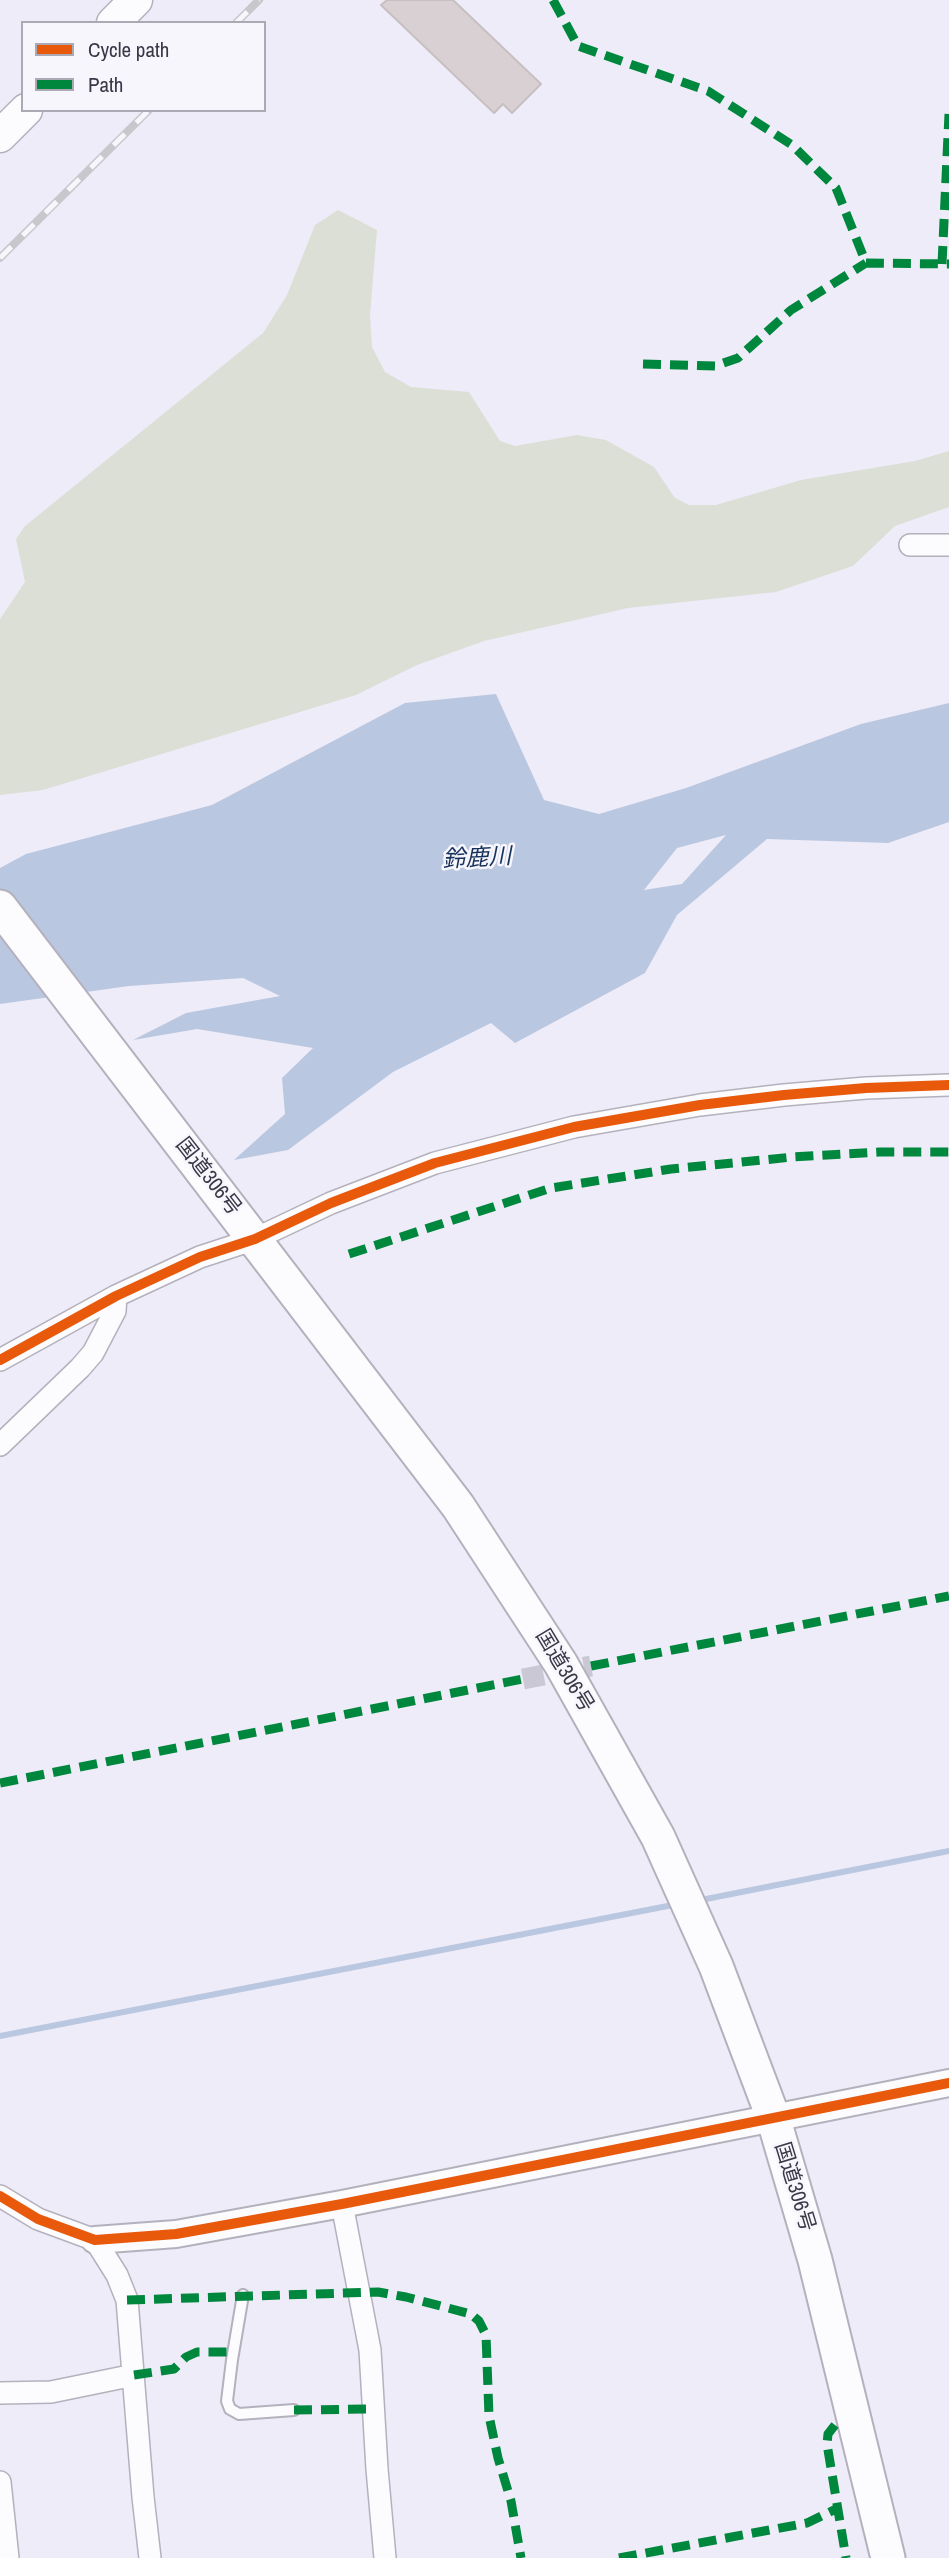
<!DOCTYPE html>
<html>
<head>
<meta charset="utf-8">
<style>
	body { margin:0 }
	#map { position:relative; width:949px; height:2558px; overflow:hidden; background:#eeecf8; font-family:"Archivo Narrow",sans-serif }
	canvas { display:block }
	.legend { position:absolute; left:21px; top:21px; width:245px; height:91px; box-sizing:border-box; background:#f7f6fd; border:2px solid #abaab4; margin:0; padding:9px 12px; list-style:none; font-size:21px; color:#3a3746 }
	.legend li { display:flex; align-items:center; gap:14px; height:35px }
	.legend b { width:35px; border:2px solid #abaab4 }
</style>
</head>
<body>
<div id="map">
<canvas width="949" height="2558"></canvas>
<ul class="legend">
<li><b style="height:9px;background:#e8590c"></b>Cycle path</li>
<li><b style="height:9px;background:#00873e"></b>Path</li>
</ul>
</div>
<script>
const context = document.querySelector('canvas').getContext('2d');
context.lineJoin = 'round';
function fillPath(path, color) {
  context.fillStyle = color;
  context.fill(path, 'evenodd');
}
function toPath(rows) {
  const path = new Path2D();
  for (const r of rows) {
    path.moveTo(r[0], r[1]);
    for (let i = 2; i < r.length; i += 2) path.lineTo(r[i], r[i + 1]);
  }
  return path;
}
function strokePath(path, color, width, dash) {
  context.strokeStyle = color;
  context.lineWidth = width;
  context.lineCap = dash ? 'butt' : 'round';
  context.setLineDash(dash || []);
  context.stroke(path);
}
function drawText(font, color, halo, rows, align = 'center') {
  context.font = font + ' "Archivo Narrow","Noto Sans JP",sans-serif';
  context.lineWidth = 5;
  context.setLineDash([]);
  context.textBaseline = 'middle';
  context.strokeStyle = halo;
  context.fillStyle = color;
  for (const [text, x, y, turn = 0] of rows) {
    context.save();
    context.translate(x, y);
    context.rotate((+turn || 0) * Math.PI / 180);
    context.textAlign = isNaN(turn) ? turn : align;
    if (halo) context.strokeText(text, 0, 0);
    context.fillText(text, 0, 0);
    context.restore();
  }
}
fillPath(toPath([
	[338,210,377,230,370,315,372,347,385,372,411,387,469,392,500,441,515,446,577,435,606,440,654,467,675,498,689,505,716,505,801,480,915,461,949,451,949,507,895,526,853,566,776,592,628,608,484,641,417,665,356,695,43,790,0,795,0,619,25,582,16,539,25,526,263,333,287,295,315,225]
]), '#dcdfd6');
fillPath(toPath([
	[496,694,544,800,599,814,686,788,861,724,949,703,949,822,888,843,767,839,677,915,645,973,515,1043,491,1023,393,1072,288,1150,234,1160,285,1114,282,1078,313,1048,197,1029,133,1040,186,1013,280,996,243,978,129,986,0,1004,0,868,26,854,212,805,405,703],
	[726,835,682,884,644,890,677,848]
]), '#bac7e0');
strokePath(toPath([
	[696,1901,949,1851],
	[0,2036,678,1904]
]), '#bac7e0', 6);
const building = toPath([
	[387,0,453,0,541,84,512,113,503,104,494,113,381,5,387,0]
]);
fillPath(building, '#d8d0d3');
strokePath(building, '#c7bfc1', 2);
strokePath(toPath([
	[523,1679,591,1666]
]), '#cac8d4', 21, [21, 10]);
const service = toPath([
	[243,2295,232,2360,227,2401,230,2409,239,2414,294,2410]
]);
const minor = toPath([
	[910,545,949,545],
	[0,1360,116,1296,200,1257,255,1239,331,1203,435,1163,574,1127,700,1105,784,1095,866,1088,949,1085],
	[0,1445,80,1368,93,1353,115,1311,116,1296],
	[0,2196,38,2219,95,2240,117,2275,127,2300,143,2497,150,2558],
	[342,2204,370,2350,377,2469,385,2558],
	[0,2393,51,2392,134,2375],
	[0,2482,8,2558]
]);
const tertiary = toPath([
	[95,2240,176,2234,342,2204,949,2083]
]);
const primary = toPath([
	[113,23,136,0],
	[0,136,26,110]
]);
const trunk = toPath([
	[0,907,458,1506,561,1664,658,1837,716,1966,773,2117,815,2260,888,2558]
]);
strokePath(service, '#b4b1bd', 14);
strokePath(minor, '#b4b1bd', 24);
strokePath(tertiary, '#b4b1bd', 30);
strokePath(primary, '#b4b1bd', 35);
strokePath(trunk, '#b4b1bd', 37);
strokePath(service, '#fcfcfe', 10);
strokePath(minor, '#fcfcfe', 21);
strokePath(tertiary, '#fcfcfe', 26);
strokePath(primary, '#fcfcfe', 32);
strokePath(trunk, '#fcfcfe', 33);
const rail = toPath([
	[236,23,259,0],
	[0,258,149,110]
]);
strokePath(rail, '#c8c7cb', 8);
strokePath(rail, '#f7f6fd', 5, [16]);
strokePath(toPath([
	[553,0,578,46,708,91,792,145,836,188,866,263,949,264],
	[942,264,949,114],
	[643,364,715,366,738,358,791,310,866,263],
	[349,1254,551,1188,671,1169,793,1157,879,1152,949,1152],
	[591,1666,949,1596],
	[0,1783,523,1679],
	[127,2300,378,2292,406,2297,471,2314,479,2321,486,2335,489,2416,498,2458,511,2501,521,2558],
	[134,2375,174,2369,186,2357,197,2352,233,2352],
	[294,2410,373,2409],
	[835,2425,828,2434,827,2444,846,2558],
	[619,2558,807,2523,838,2508]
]), '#00873e', 9, [18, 9]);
strokePath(toPath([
	[0,1360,116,1296,200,1257,255,1239,331,1203,435,1163,574,1127,700,1105,784,1095,866,1088,949,1085],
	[0,2196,38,2219,95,2240,176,2234,342,2204,949,2083]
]), '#e8590c', 10);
drawText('21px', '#3a3746', '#f7f6fd', [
	["国道306号",208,1177,52],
	["国道306号",564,1671,59],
	["国道306号",794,2187,73]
]);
drawText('italic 23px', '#17325a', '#f7f6fd', [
	["鈴鹿川",477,859,-3]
]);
</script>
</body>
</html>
